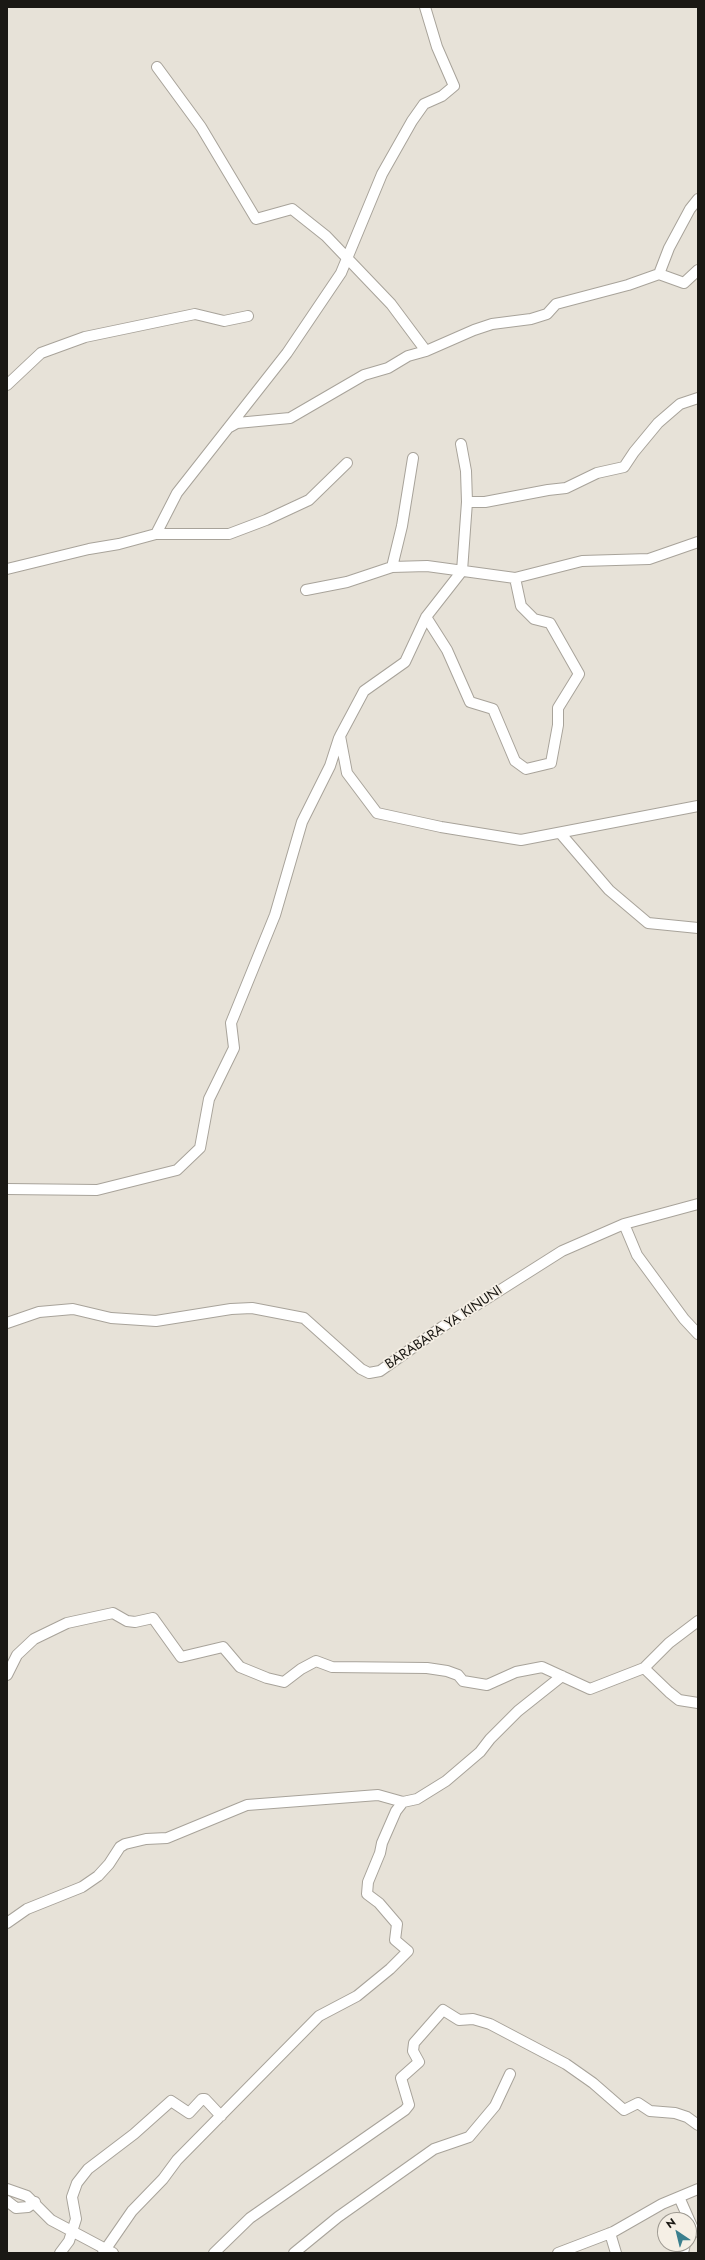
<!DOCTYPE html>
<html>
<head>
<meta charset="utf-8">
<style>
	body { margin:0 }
	#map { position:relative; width:705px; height:2260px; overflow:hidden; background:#e7e2d8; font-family:Jost,sans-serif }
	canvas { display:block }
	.frame { position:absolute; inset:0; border:8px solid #1a1814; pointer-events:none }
	.north { position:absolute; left:657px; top:2212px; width:40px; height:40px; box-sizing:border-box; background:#f5efe5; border:1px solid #9d9991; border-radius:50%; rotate:325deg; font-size:11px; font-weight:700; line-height:16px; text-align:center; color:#1a1814 }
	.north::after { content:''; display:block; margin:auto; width:14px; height:18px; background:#3b7f8e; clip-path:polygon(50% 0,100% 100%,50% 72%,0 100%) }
</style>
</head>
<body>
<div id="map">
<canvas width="705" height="2260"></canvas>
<div class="frame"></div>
<div class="north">N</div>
</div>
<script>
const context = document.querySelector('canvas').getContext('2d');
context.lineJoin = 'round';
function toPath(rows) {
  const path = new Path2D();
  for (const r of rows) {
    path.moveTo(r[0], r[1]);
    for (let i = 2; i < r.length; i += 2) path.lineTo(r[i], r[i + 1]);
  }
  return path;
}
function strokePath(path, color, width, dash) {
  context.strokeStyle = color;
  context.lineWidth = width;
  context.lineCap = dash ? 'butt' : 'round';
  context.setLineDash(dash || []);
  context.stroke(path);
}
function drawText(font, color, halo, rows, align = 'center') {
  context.font = font + ' Jost,sans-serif';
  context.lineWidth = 3.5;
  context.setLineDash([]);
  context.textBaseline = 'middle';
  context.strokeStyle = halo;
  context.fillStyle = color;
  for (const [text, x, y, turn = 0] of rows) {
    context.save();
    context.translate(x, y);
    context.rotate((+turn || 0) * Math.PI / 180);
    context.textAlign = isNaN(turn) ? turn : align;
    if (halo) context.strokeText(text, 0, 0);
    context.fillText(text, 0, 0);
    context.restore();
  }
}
const street = toPath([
	[157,67,201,127,256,219,292,209,326,236,391,304,426,351,474,330,492,324,531,319,547,314,556,304,628,285,659,274],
	[698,199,690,209,669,248,659,274,684,283,698,270],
	[7,385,41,353,85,337,195,314,224,321,248,316],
	[228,428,237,423,290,418,364,375,388,368,408,356,426,351],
	[461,444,466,471,467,502,462,571,426,617,405,662,364,691,340,736,347,773,377,813,441,827,521,840,698,806],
	[467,502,485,502,548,490,566,488,597,473,624,467,634,452,658,423,680,404,698,398],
	[156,534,229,534,266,520,309,500,347,463],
	[392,567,402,526,413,458],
	[7,569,89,549,119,544,156,534,177,493,287,353,341,273,382,174,412,121,424,104,442,96,454,86,437,47,425,7],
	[306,590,347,582,392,567,427,566,515,578,582,561,649,559,698,542],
	[426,617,447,650,470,702,493,709,515,761,526,769,551,763,558,725,558,708,579,674,550,623,534,619,521,606,515,578],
	[561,834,609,890,648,923,698,928],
	[7,1189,97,1190,177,1170,200,1148,209,1099,234,1048,231,1023,275,915,302,822,330,766,339,738],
	[624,1224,637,1255,684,1319,698,1334],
	[7,1323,39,1312,73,1309,111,1318,156,1321,231,1309,252,1308,304,1318,361,1369,369,1373,380,1371,442,1327,562,1251,624,1224,698,1204],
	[644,1668,669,1692,679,1700,698,1703],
	[7,1675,17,1655,34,1639,67,1623,113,1613,127,1621,135,1622,153,1618,181,1657,223,1647,240,1667,267,1678,284,1682,301,1669,316,1661,332,1667,427,1668,447,1671,458,1675,463,1681,487,1685,516,1672,542,1667,590,1689,644,1668,669,1643,698,1621],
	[7,1923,27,1909,82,1887,98,1876,109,1864,120,1847,125,1844,146,1839,167,1838,247,1805,378,1795,403,1802,417,1799,446,1781,480,1752,490,1739,518,1711,562,1676],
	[7,2189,27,2196,51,2220,113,2253],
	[679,2197,694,2231,689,2238],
	[7,2201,16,2208,28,2207,35,2202],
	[610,2233,616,2253],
	[60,2253,69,2241,76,2219,72,2197,77,2183,88,2169,134,2134,171,2101,189,2113,202,2099,205,2099,221,2116],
	[103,2253,132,2211,163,2179,177,2160,319,2016,357,1996,390,1969,408,1951,395,1940,397,1924,379,1903,367,1894,368,1882,380,1853,382,1843,396,1811,403,1802],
	[214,2253,250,2218,405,2110,409,2105,401,2078,419,2062,413,2051,414,2043,443,2010,459,2020,473,2019,490,2024,566,2064,593,2083,624,2110,638,2103,650,2111,675,2113,687,2117,698,2125],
	[294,2253,338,2217,434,2149,469,2137,495,2106,510,2074],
	[558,2253,613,2232,662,2204,698,2189],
	[683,2253,685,2244]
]);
strokePath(street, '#a8a39a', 12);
strokePath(street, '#fff', 10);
drawText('14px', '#1a1814', '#f5efe5', [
	["BARABARA YA KINUNI",444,1328,-34]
]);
</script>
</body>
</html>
